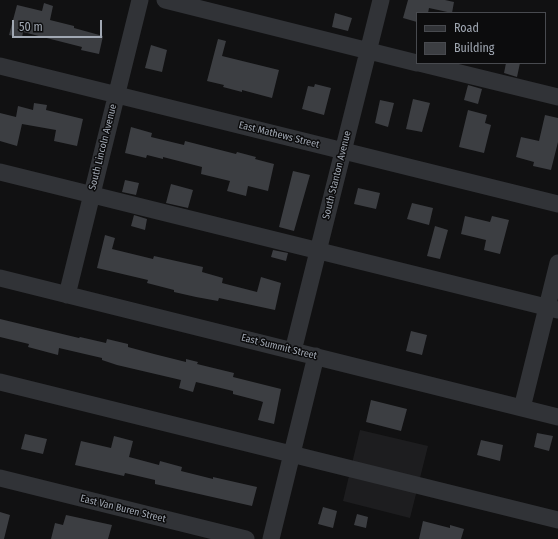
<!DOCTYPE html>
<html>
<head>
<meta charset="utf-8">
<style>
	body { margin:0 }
	#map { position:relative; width:558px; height:539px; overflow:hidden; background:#111112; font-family:"Fira Sans Condensed",sans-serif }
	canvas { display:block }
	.legend { position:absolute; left:416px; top:12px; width:130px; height:52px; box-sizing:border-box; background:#0c0c0d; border:1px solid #484a4f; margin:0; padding:5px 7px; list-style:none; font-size:12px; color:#a1a8b3 }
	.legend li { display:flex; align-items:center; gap:8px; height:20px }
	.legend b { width:20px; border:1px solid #484a4f }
	.scale { position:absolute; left:12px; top:20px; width:90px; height:18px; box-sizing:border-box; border:2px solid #a1a8b3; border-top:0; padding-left:5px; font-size:12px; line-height:14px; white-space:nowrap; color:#a1a8b3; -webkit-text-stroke:3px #0c0c0d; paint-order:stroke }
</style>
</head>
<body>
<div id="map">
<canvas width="558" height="539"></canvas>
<ul class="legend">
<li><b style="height:5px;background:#313337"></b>Road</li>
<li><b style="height:11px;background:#3c3e42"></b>Building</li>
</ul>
<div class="scale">50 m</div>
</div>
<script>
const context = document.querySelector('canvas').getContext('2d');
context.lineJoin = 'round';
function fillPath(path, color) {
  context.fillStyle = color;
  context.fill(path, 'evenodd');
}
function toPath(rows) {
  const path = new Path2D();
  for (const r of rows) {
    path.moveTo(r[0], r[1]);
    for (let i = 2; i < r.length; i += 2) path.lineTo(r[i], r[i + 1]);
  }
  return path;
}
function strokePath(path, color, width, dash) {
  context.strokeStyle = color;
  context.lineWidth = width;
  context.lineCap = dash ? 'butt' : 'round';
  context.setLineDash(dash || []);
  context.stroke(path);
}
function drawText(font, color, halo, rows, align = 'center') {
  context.font = font + ' "Fira Sans Condensed",sans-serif';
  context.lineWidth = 3;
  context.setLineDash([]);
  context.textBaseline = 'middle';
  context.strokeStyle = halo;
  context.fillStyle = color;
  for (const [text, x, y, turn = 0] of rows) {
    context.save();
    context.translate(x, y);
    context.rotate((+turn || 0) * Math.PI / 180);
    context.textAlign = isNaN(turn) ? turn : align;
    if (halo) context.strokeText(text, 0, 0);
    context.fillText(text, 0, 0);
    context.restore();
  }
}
fillPath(toPath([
	[360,430,428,446,410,518,343,501]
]), '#1d1d1f');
fillPath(toPath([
	[408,0,445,0,454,2,452,13,429,8,428,13,417,13,417,22,403,18],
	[44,3,53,6,50,20,74,26,74,28,103,36,99,54,81,50,82,47,23,32,22,38,9,35,17,5,42,11],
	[335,13,352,18,348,31,332,27],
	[218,39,226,41,222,56,279,70,272,98,242,90,242,92,223,87,224,85,207,81],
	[151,45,167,50,162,72,145,68],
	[506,63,520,63,517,77,504,73],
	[315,84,331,88,324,115,302,109,308,86,314,87],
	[468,85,482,89,478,104,464,100],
	[413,99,430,103,422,132,406,129],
	[380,100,394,103,388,127,375,123],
	[34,103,47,105,46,110,83,119,77,146,54,141,56,130,22,124,17,146,0,141,0,113,16,117,18,106,33,110],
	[468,110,487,115,485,123,491,125,484,153,459,147],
	[545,115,558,118,558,142,551,170,533,166,534,162,516,157,521,137,539,141],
	[131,127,152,133,151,137,184,145,185,141,236,154,237,152,256,157,255,159,274,164,268,191,248,186,246,196,227,191,230,181,201,174,202,167,163,157,163,159,147,155,146,158,125,153],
	[293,171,310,175,294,231,279,227],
	[125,180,139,183,136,195,122,192],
	[171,184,193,190,188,208,166,203],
	[358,188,380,193,376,209,354,204],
	[412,203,433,208,429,225,407,219],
	[134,215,147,219,145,230,131,226],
	[465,216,490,222,492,216,509,220,500,254,484,250,486,240,461,234],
	[435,226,448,230,440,259,427,256],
	[105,235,115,238,112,249,153,259,154,256,203,267,202,272,223,278,222,283,257,292,261,277,281,283,275,310,219,298,218,301,196,297,174,292,174,290,147,283,148,280,97,268],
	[273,250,288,253,286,261,271,257],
	[0,319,79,338,80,337,106,343,107,339,128,344,128,347,154,354,186,362,186,359,198,362,197,364,234,373,233,377,281,389,274,424,258,420,263,402,260,401,233,394,233,391,196,382,193,392,179,388,181,380,117,365,102,360,102,358,59,348,58,355,28,347,29,344,0,337],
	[411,331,427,335,422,355,406,351],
	[371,400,407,409,401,431,366,422],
	[537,433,553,436,549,451,534,447],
	[25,434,47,439,43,454,21,449],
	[114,436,133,441,129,457,159,465,160,461,182,467,181,471,213,479,213,477,257,487,252,506,155,484,155,480,125,473,124,476,75,465,81,441,111,448],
	[481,440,503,445,500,461,477,455],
	[323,507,337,511,333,528,318,524],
	[0,512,10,515,4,539,0,539],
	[357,514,368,517,366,528,354,525],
	[66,515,112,525,108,539,51,539,55,523,63,525],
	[423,521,450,528,450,525,464,529,461,539,419,539]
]), '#3c3e42');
strokePath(toPath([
	[165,0,417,63],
	[419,63,558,97],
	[0,66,558,204],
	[0,172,558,310],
	[0,278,558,417],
	[67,295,140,0],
	[293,351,381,0],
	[0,382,558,520],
	[522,408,558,263],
	[0,478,246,539],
	[271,539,316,356]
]), '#313337', 17);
drawText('10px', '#a1a8b3', '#0c0c0d', [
	["East Mathews Street",279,135,14],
	["South Lincoln Avenue",103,147,-76],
	["South Stanton Avenue",337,175,-76],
	["East Summit Street",279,347,14],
	["East Van Buren Street",123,509,14]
]);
</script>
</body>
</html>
